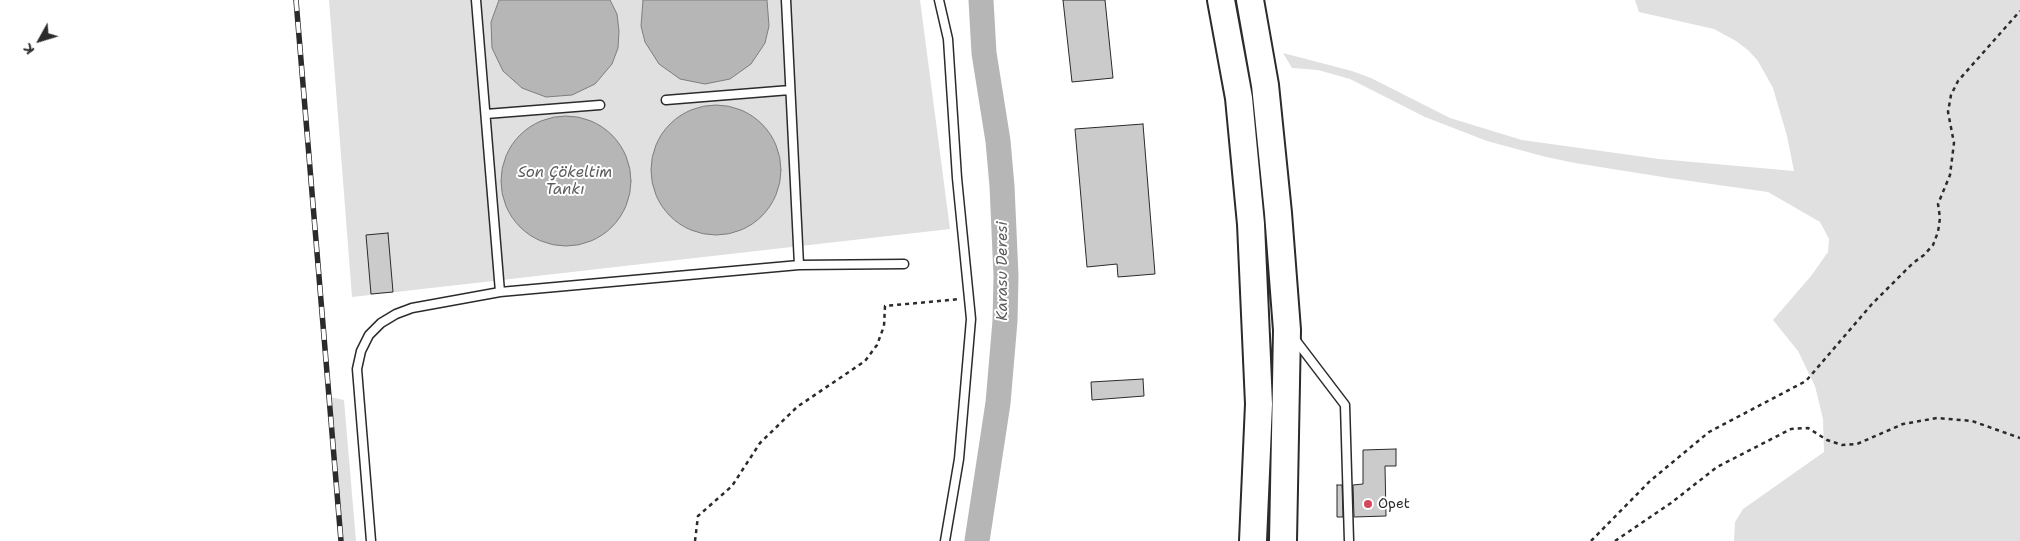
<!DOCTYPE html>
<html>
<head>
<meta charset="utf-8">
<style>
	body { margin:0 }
	#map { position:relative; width:2020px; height:541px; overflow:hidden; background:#fff; font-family:"Shantell Sans",sans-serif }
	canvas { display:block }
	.north { position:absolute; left:15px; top:15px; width:50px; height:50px; -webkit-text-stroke:4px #fff; paint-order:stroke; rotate:231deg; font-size:14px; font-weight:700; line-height:20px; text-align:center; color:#2b2b2b }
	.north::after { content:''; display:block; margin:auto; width:18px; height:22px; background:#2b2b2b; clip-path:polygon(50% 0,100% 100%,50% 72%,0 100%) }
</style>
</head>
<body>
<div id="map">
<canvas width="2020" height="541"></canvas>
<div class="north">K</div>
</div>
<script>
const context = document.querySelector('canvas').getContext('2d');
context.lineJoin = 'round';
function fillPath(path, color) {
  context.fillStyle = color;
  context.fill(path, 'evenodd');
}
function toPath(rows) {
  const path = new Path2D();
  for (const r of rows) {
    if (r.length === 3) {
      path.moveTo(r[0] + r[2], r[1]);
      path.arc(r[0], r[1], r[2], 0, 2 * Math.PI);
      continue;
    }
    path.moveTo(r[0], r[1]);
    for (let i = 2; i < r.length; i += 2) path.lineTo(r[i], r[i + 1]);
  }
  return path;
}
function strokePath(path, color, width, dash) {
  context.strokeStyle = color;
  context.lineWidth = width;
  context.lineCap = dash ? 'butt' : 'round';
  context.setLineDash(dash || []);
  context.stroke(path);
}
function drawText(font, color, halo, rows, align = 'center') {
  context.font = font + ' "Shantell Sans",sans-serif';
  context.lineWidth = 4;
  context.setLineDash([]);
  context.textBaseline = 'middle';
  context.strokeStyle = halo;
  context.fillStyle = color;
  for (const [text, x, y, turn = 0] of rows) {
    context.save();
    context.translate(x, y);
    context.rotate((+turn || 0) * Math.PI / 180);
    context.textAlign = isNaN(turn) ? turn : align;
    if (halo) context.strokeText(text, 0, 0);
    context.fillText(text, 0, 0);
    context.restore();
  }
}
fillPath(toPath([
	[329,0,920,0,950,229,352,297],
	[1635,0,2020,0,2020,541,1734,541,1735,522,1743,509,1824,452,1823,419,1815,386,1798,351,1773,320,1811,276,1828,252,1829,239,1820,222,1768,192,1669,178,1575,163,1546,157,1487,141,1425,117,1350,79,1318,70,1292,68,1283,53,1352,71,1371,78,1450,118,1522,140,1659,159,1794,171,1787,136,1773,88,1758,61,1748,50,1736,41,1714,29,1639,12],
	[330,397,344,400,356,541,343,541]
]), '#e0e0e0');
const water = toPath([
	[499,0,610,0,617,14,619,31,618,48,612,64,595,84,572,95,546,97,522,88,503,71,492,48,491,22,499,0],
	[643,0,767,0,769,26,765,43,751,64,730,79,705,84,680,79,659,64,645,42,641,26,643,0],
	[716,170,65],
	[566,181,65]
]);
fillPath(water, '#b6b6b6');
strokePath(water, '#7e7e7e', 1);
strokePath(toPath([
	[977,541,998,403,1005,321,1006,276,1002,186,998,141,984,53,981,0]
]), '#b6b6b6', 25);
const building = toPath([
	[1063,0,1105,0,1113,78,1072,82,1063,0],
	[1143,124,1155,274,1118,277,1117,264,1087,267,1075,129,1143,124],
	[388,233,393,292,371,294,366,235,388,233],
	[1143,379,1144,396,1092,400,1091,382,1143,379],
	[1396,449,1396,466,1385,466,1386,516,1354,517,1353,485,1363,484,1363,450,1396,449],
	[1337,485,1342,485,1343,517,1337,517,1337,485]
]);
fillPath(building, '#cbcbcb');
strokePath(building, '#2b2b2b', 1);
const service = toPath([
	[476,0,500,292],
	[786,0,799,265],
	[939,0,948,39,957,178,971,319,959,459,945,541],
	[666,100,790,90],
	[486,114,600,105],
	[1294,338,1345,405,1349,541],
	[371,541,357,369,361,351,369,335,381,323,396,314,412,308,500,292,799,265,904,264]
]);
const trunk = toPath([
	[1221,0,1239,98,1251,224,1259,404,1253,541],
	[1250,0,1265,85,1278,213,1287,330,1283,541]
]);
strokePath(service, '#2b2b2b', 11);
strokePath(trunk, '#2b2b2b', 30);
strokePath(toPath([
	[695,541,698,516,732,486,760,443,797,407,865,361,877,345,884,326,885,306,960,299],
	[1591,541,1650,481,1709,432,1806,381,1872,304,1913,263,1924,255,1933,245,1938,232,1940,218,1938,204,1950,175,1954,143,1948,112,1951,95,1958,81,2020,11],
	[1615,541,1671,503,1717,467,1791,429,1808,428,1827,440,1842,445,1857,444,1903,424,1937,418,1972,421,2020,438]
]), '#2b2b2b', 2.5, [4, 4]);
strokePath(service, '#fff', 8);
strokePath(trunk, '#fff', 26);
const rail = toPath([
	[296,0,341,541]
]);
strokePath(rail, '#2b2b2b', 5.5);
strokePath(rail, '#fff', 4, [11]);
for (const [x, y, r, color] of [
	[1368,504,5,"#d1495b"]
]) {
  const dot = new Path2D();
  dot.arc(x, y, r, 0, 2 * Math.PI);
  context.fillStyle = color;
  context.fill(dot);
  strokePath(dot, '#fff', 2);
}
drawText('14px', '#2b2b2b', '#fff', [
	["Opet",1378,504]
], 'left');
drawText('italic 15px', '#5c5c5c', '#fff', [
	["Son Çökeltim",565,173],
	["Tankı",565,190],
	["Karasu Deresi",1003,271,-90]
]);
</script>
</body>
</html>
